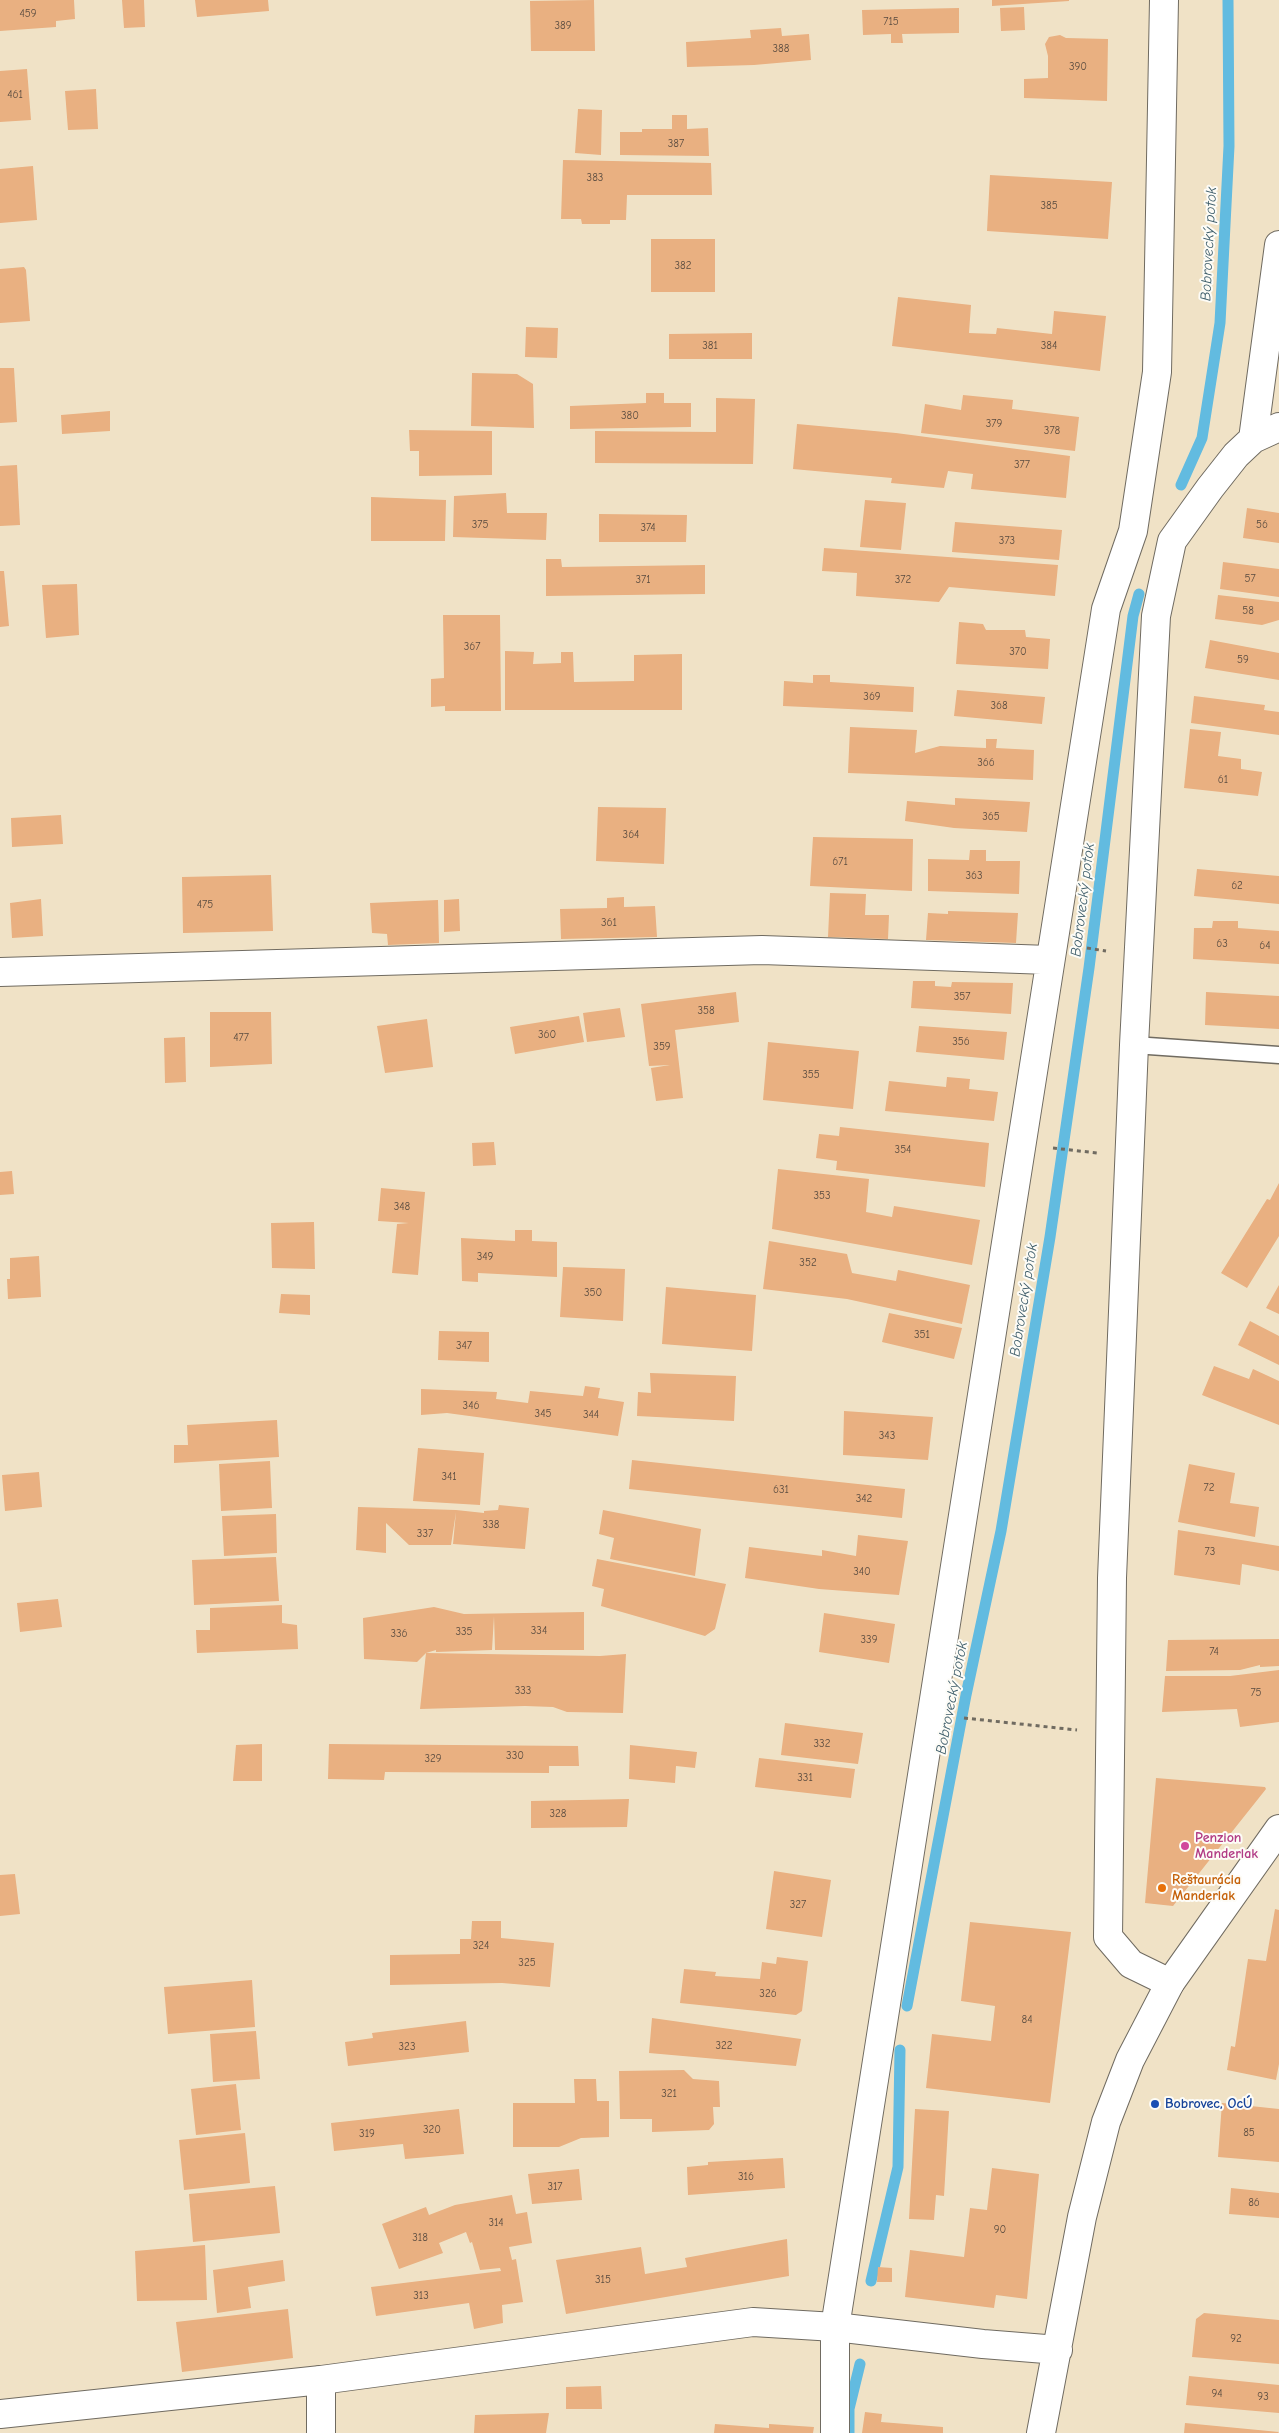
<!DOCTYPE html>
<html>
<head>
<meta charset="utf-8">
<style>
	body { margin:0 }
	canvas { display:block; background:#f0e2c6 }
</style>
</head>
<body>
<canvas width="1279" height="2433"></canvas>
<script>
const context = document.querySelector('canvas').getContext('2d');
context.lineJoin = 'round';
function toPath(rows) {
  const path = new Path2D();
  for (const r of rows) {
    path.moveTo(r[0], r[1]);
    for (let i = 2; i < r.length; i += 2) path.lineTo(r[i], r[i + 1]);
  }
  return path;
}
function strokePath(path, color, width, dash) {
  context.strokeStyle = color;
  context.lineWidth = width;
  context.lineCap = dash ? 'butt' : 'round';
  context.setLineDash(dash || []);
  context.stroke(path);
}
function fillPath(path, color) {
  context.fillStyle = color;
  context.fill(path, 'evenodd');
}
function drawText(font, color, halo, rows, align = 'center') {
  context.font = font + ' "Comic Neue",sans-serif';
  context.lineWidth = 4;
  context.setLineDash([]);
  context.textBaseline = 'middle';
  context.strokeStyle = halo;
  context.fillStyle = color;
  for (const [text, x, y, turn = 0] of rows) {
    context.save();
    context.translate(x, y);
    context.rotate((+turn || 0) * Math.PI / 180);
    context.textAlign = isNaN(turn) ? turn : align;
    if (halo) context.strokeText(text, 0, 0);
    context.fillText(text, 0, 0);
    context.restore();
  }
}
strokePath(toPath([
	[1181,485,1202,438,1220,323,1229,146,1228,0],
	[907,2006,966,1695,1001,1531,1050,1237,1089,968,1133,616,1139,594],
	[871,2281,898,2167,900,2050],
	[849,2433,849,2409,860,2364]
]), '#62bbe0', 11);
fillPath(toPath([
	[0,0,74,0,75,19,56,21,56,27,0,31],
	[122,0,144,0,145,27,124,28],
	[195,0,268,0,269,11,197,17],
	[594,0,595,51,531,51,530,1],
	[992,0,1069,0,1069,1,992,6],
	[1024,7,1025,30,1001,31,1000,8],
	[959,8,959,33,902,34,903,43,891,43,891,34,863,35,862,10],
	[781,28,782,36,809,34,811,60,754,65,687,67,686,42,751,38,750,30],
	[1060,35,1066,38,1108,39,1107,101,1024,98,1024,79,1048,78,1048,56,1045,44,1049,37],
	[27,69,31,120,0,122,0,71],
	[96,89,98,129,68,130,65,91],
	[578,109,602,110,601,155,575,153],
	[672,115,687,115,687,129,708,128,709,156,620,155,620,132,642,132,642,129,672,129],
	[563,160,711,163,712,195,627,195,626,220,610,220,610,224,582,224,581,219,561,219],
	[33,166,37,220,0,223,0,169],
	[990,175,1112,182,1108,239,987,231],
	[651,239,715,239,715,292,651,292],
	[24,267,26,270,30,321,0,323,0,269],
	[898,297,971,305,969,333,996,334,997,328,1052,334,1054,311,1106,316,1100,371,892,346],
	[526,327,558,328,557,358,525,357],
	[752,333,752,359,669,359,669,334],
	[0,368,14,368,17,422,0,423],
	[472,373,517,374,533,384,534,428,471,426],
	[646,393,664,393,664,403,691,403,691,427,570,429,570,406,646,403],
	[963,395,1013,400,1012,409,1079,417,1075,451,921,433,925,404,961,410],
	[716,398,755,399,753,464,595,463,595,431,716,432],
	[110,411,110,431,62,434,61,415],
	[797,424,896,433,1070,456,1066,498,971,489,973,474,948,471,944,488,891,483,892,478,793,469],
	[409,430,492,431,492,475,419,476,419,451,410,451],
	[17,465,20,525,0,526,0,466],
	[506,493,507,513,547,513,546,540,453,537,454,496],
	[371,497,446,500,445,541,371,541],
	[865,500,906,503,901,550,860,547],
	[1247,508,1279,513,1279,543,1243,538],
	[599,514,687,515,686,542,599,542],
	[955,522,1062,530,1059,560,952,552],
	[824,548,1058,565,1055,596,949,587,939,602,856,596,857,573,822,571],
	[546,559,561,559,562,567,705,565,705,594,546,596],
	[1223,562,1279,569,1279,597,1220,589],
	[0,571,4,571,9,626,0,627],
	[77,584,79,635,46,638,42,585],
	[1218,595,1279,602,1279,620,1262,625,1215,619],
	[443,615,500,615,501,711,445,711,445,706,431,707,431,679,444,678],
	[959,622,983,624,986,630,1025,630,1026,637,1050,639,1048,669,956,664],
	[1210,640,1279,653,1279,680,1205,668],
	[505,651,534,652,533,664,561,663,561,652,573,652,574,682,634,681,634,655,682,654,682,710,505,710],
	[813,675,830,675,830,682,914,687,913,712,783,706,784,681,813,683],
	[957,690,1045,697,1042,724,954,716],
	[1194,696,1265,705,1264,710,1279,712,1279,735,1191,723],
	[850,727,917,730,915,753,940,746,986,748,986,739,997,739,996,748,1034,750,1033,780,848,773],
	[1190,729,1221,732,1218,756,1241,759,1241,769,1262,772,1258,796,1184,788],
	[955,798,1030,802,1027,832,954,828,905,821,907,801,955,805],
	[598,807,666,808,664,864,596,861],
	[61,815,63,844,12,847,11,818],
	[813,837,913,839,912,891,810,886],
	[970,850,986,850,986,861,1020,861,1019,894,928,891,928,859,969,860],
	[1197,869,1279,876,1279,904,1194,896],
	[271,875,273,931,183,933,182,877],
	[830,893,866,894,865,915,889,915,888,939,828,937],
	[624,897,624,907,655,906,657,937,561,939,560,909,607,908,607,898],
	[41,899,43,936,12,938,10,903],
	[459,899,460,931,444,932,444,900],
	[438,900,439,943,388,945,387,934,372,933,370,903],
	[948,911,1018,913,1016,943,926,940,928,913,948,914],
	[1213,921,1238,921,1238,928,1279,931,1279,964,1193,959,1194,928,1212,928],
	[913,981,935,981,935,986,951,987,952,982,1013,983,1011,1014,911,1008],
	[736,992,739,1022,675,1030,683,1098,656,1101,651,1068,670,1065,649,1066,641,1004],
	[1206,992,1279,996,1279,1029,1205,1025],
	[620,1008,625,1037,587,1042,583,1013],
	[210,1012,271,1012,272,1064,210,1067],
	[579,1016,584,1042,515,1054,510,1027],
	[427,1019,433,1067,385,1073,377,1026],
	[919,1026,1007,1032,1004,1060,916,1052],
	[185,1037,186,1082,165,1083,164,1038],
	[768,1042,859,1051,853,1109,763,1100],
	[947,1077,970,1079,969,1089,998,1092,994,1121,885,1111,889,1081,946,1087],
	[840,1127,989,1143,985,1187,836,1170,837,1161,816,1158,819,1134,839,1136],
	[494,1142,496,1165,473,1166,472,1143],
	[778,1169,869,1179,866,1212,892,1217,894,1206,980,1220,972,1265,772,1229],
	[12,1171,14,1194,0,1195,0,1172],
	[1279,1183,1279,1236,1247,1288,1221,1273,1267,1199,1270,1200],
	[381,1188,425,1192,418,1275,392,1273,397,1224,409,1223,378,1221],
	[314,1222,315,1269,272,1268,271,1223],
	[515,1230,532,1230,532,1241,557,1242,557,1277,478,1273,478,1282,462,1281,461,1238,515,1241],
	[769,1241,847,1254,852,1273,896,1281,898,1270,970,1285,962,1324,847,1299,763,1289],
	[39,1256,41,1297,8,1299,7,1279,10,1279,10,1258],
	[563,1267,625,1269,623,1321,560,1317],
	[1279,1285,1279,1314,1266,1308],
	[666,1287,756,1295,752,1351,662,1344],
	[281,1294,310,1295,310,1315,279,1313],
	[889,1313,962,1328,954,1359,882,1342],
	[1250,1321,1279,1336,1279,1365,1238,1345],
	[439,1331,489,1332,489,1362,438,1360],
	[1214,1366,1249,1379,1253,1369,1279,1381,1279,1425,1202,1395],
	[650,1373,736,1376,734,1421,637,1416,638,1392,651,1393],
	[585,1386,600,1388,598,1398,624,1402,618,1436,447,1413,421,1415,421,1389,497,1392,496,1399,528,1403,530,1391,583,1396],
	[844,1411,933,1417,928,1460,843,1455],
	[277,1420,279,1457,174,1463,174,1445,188,1445,187,1425],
	[418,1448,484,1453,480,1505,413,1501],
	[632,1460,905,1489,902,1518,629,1489],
	[270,1461,272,1508,221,1511,219,1464],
	[1189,1464,1235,1473,1230,1503,1259,1507,1255,1537,1178,1522],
	[39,1472,42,1507,5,1511,2,1475],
	[499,1505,529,1508,525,1549,453,1544,456,1512,451,1545,409,1545,386,1523,386,1553,356,1550,358,1507,456,1510,484,1513,484,1511,498,1510],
	[603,1510,701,1529,695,1576,610,1559,614,1538,599,1534],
	[276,1514,277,1553,224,1556,222,1516],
	[1178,1530,1279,1546,1279,1571,1242,1564,1240,1585,1174,1575],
	[858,1535,908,1541,899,1595,819,1589,745,1578,749,1547,822,1556,822,1550,856,1556],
	[276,1557,279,1601,194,1605,192,1560],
	[597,1559,726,1584,715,1629,705,1636,601,1606,604,1589,592,1586],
	[58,1599,62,1627,20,1632,17,1603],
	[282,1605,282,1623,297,1625,298,1649,197,1653,196,1630,210,1630,210,1608],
	[434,1607,464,1614,584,1612,584,1650,495,1650,494,1616,492,1650,436,1652,436,1650,426,1653,600,1656,626,1654,623,1713,567,1712,553,1707,525,1706,420,1709,426,1653,417,1662,364,1659,363,1618],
	[824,1613,895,1624,889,1663,819,1652],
	[1279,1639,1279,1666,1260,1667,1260,1665,1240,1670,1166,1671,1168,1640],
	[1279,1670,1279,1722,1240,1727,1237,1709,1162,1712,1165,1676,1230,1676],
	[785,1723,863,1733,858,1764,781,1755],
	[262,1744,262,1781,233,1781,236,1745],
	[329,1744,578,1746,579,1766,549,1766,549,1773,385,1772,384,1780,328,1779],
	[630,1745,697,1752,695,1768,676,1766,675,1783,629,1779],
	[759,1758,855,1769,851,1798,755,1787],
	[1156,1778,1265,1787,1266,1789,1173,1906,1145,1903],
	[629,1799,627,1827,531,1828,531,1801],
	[774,1871,831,1880,822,1937,766,1929],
	[15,1874,20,1914,0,1916,0,1875],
	[1275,1909,1279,1910,1279,2064,1276,2080,1227,2070,1231,2046,1235,2047,1248,1959,1266,1961],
	[472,1921,501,1921,501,1938,554,1943,550,1987,502,1983,390,1985,390,1955,460,1954,460,1939,471,1939],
	[970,1922,1071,1932,1050,2103,926,2088,932,2034,991,2041,995,2006,961,2001],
	[777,1957,808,1961,802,2011,796,2015,680,2003,684,1969,716,1972,715,1976,760,1979,762,1962,776,1964],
	[252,1980,255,2027,168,2034,164,1987],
	[652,2018,801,2039,796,2066,649,2053],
	[466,2021,469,2052,348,2066,345,2042,373,2038,372,2033],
	[256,2031,260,2079,213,2082,210,2034],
	[684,2070,693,2079,719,2081,720,2107,713,2107,714,2124,709,2130,652,2132,652,2119,620,2119,619,2071],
	[574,2079,596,2079,597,2101,609,2101,609,2137,581,2138,559,2147,513,2147,513,2103,575,2103],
	[236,2084,241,2130,196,2135,191,2089],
	[1222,2103,1279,2109,1279,2162,1218,2157],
	[459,2109,464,2154,405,2159,403,2144,334,2151,331,2123],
	[915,2109,949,2111,944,2196,936,2195,934,2220,909,2219],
	[245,2133,250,2183,184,2190,179,2140],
	[783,2158,785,2188,688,2195,687,2167,708,2165,708,2162],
	[992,2168,1039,2174,1027,2299,996,2295,994,2308,905,2297,910,2250,964,2257,970,2208,987,2210],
	[579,2169,582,2200,532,2204,528,2174],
	[275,2186,280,2233,193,2242,189,2194],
	[1231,2188,1279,2193,1279,2218,1229,2214],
	[512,2195,516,2214,527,2212,532,2243,509,2247,512,2260,516,2259,523,2302,502,2305,503,2323,474,2329,469,2303,376,2316,371,2287,501,2271,500,2268,480,2270,472,2242,470,2243,466,2232,439,2243,443,2253,399,2269,382,2224,426,2207,429,2215,455,2205],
	[787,2239,789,2276,566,2314,556,2260,641,2247,645,2274,687,2267,685,2258],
	[205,2245,207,2300,137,2301,135,2251],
	[283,2260,285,2281,248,2287,251,2308,217,2313,213,2270],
	[878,2267,892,2268,892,2282,877,2282],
	[288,2309,293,2358,182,2372,176,2322],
	[1204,2313,1279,2320,1279,2364,1192,2357,1196,2319],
	[1189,2376,1279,2385,1279,2413,1186,2405],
	[601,2386,602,2409,566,2409,566,2387],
	[865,2412,882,2414,881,2422,943,2427,943,2433,862,2433],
	[549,2413,546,2433,474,2433,475,2415],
	[1185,2423,1279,2432,1278,2433,1184,2433],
	[715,2424,769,2428,769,2424,814,2427,813,2433,714,2433]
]), '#e9b081');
const service = toPath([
	[1134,1045,1279,1055]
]);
const minor = toPath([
	[1253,439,1279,427],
	[0,972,762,950,1049,960],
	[1170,1983,1131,1964,1108,1937,1112,1578,1134,1045,1156,616,1172,541,1210,488,1236,455,1253,439,1279,245],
	[321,2433,321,2380],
	[835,2433,835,2327,1106,609,1133,531,1157,372,1164,0]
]);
const tertiary = toPath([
	[0,2414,321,2380,753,2322,835,2327,983,2344,1058,2350],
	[1041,2433,1082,2217,1106,2122,1130,2060,1170,1983,1279,1829]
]);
strokePath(service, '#706b61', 19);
strokePath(minor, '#706b61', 30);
strokePath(tertiary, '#706b61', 30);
strokePath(toPath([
	[1087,948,1106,951],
	[1053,1148,1097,1153],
	[964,1718,1077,1730]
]), '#706b61', 3, [4, 4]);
strokePath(service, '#fff', 16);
strokePath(minor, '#fff', 28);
strokePath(tertiary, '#fff', 28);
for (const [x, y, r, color] of [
	[1185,1846,5,"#d1479c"],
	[1162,1888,5,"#e8710a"],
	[1155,2104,5,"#1a4fb4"]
]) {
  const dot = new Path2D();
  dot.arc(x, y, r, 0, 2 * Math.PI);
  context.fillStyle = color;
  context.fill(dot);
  strokePath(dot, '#fdfcf7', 2);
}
drawText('11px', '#5a4c40', null, [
	["459",28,14],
	["715",891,22],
	["389",563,26],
	["388",781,49],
	["390",1078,67],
	["461",15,95],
	["387",676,144],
	["383",595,178],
	["385",1049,206],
	["382",683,266],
	["381",710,346],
	["384",1049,346],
	["380",630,416],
	["379",994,424],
	["378",1052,431],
	["377",1022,465],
	["375",480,525],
	["56",1262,525],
	["374",648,528],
	["373",1007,541],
	["57",1250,579],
	["371",643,580],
	["372",903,580],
	["58",1248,611],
	["367",472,647],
	["370",1018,652],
	["59",1243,660],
	["369",872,697],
	["368",999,706],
	["366",986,763],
	["61",1223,780],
	["365",991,817],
	["364",631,835],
	["671",840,862],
	["363",974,876],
	["62",1237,886],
	["475",205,905],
	["361",609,923],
	["63",1222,944],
	["64",1265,946],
	["357",962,997],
	["358",706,1011],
	["360",547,1035],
	["477",241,1038],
	["356",961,1042],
	["359",662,1047],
	["355",811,1075],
	["354",903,1150],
	["353",822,1196],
	["348",402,1207],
	["349",485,1257],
	["352",808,1263],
	["350",593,1293],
	["351",922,1335],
	["347",464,1346],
	["346",471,1406],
	["345",543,1414],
	["344",591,1415],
	["343",887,1436],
	["341",449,1477],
	["72",1209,1488],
	["631",781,1490],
	["342",864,1499],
	["338",491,1525],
	["337",425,1534],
	["73",1210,1552],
	["340",862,1572],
	["334",539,1631],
	["335",464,1632],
	["336",399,1634],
	["339",869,1640],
	["74",1214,1652],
	["333",523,1691],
	["75",1256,1693],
	["332",822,1744],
	["330",515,1756],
	["329",433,1759],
	["331",805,1778],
	["328",558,1814],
	["327",798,1905],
	["324",481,1946],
	["325",527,1963],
	["326",768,1994],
	["84",1027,2020],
	["322",724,2046],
	["323",407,2047],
	["321",669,2094],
	["320",432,2130],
	["85",1249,2133],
	["319",367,2134],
	["316",746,2177],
	["317",555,2187],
	["86",1254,2203],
	["314",496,2223],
	["90",1000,2230],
	["318",420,2238],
	["315",603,2280],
	["313",421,2296],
	["92",1236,2339],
	["94",1217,2394],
	["93",1263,2397]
]);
drawText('bold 14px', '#b23c85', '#fdfcf7', [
	["Penzion",1195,1838],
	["Manderlak",1195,1854]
], 'left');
drawText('bold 14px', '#c56008', '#fdfcf7', [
	["Reštaurácia",1172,1880],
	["Manderlak",1172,1896]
], 'left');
drawText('bold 14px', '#164399', '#fdfcf7', [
	["Bobrovec, OcÚ",1165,2104]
], 'left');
drawText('italic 15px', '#3e5d6a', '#fdfcf7', [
	["Bobrovecký potok",1209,244,-87],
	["Bobrovecký potok",1083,900,-83],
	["Bobrovecký potok",1024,1300,-81],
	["Bobrovecký potok",952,1698,-79]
]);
</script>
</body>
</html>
